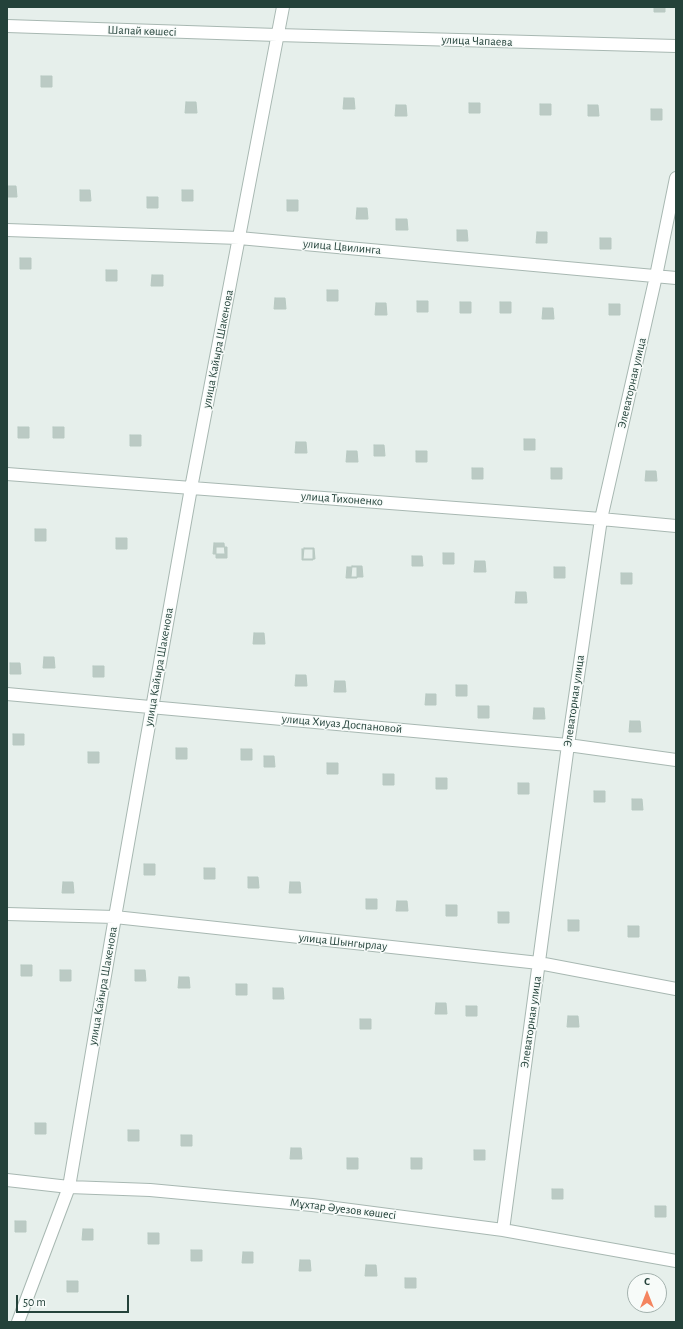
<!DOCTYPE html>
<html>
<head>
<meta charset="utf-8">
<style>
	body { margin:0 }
	#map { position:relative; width:683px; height:1329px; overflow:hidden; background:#e6efeb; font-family:"Alegreya Sans",sans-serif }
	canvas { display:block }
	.frame { position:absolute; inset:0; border:8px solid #24423a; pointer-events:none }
	.north { position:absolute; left:627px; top:1273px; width:40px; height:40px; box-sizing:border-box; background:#f7fbf9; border:1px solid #a3b1ad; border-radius:50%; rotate:0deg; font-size:11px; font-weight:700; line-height:16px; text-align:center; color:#24423a }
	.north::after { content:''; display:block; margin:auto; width:14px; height:18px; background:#f4845f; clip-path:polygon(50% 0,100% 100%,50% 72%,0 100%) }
	.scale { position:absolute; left:16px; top:1295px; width:113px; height:18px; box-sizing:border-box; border:2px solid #24423a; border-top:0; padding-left:5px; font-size:12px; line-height:14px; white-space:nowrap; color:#24423a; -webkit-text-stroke:3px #f7fbf9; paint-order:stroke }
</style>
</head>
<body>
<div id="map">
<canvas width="683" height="1329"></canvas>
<div class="frame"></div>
<div class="north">С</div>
<div class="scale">50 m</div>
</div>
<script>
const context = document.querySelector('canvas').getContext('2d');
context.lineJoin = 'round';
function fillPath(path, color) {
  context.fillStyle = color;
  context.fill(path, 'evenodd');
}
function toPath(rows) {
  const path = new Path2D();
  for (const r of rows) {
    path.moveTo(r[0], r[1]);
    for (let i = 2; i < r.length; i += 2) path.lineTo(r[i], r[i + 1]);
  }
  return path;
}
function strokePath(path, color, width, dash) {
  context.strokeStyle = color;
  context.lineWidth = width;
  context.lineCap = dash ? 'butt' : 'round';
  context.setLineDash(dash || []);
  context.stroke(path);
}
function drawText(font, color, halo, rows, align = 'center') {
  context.font = font + ' "Alegreya Sans",sans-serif';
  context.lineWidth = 3;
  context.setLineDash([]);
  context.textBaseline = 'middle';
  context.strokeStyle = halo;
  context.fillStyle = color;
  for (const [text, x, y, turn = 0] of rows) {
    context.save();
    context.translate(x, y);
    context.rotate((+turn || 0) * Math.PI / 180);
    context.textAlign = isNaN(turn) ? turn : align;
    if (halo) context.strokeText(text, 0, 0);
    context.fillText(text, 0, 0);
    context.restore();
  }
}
const building = toPath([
	[654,7,665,7,665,12,654,12,654,7],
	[41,76,52,76,52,87,41,87,41,76],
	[344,98,354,98,355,109,343,109,344,98],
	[186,102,196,102,197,113,185,113,186,102],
	[469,103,480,103,480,113,469,113,469,103],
	[540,104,551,104,551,115,540,115,540,104],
	[396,105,406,105,407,116,395,116,396,105],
	[588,105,598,105,599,116,588,116,588,105],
	[651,109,662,109,662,120,651,120,651,109],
	[7,186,16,186,17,197,7,197,7,186],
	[80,190,90,190,91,201,80,201,80,190],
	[182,190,193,190,193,201,182,201,182,190],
	[147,197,158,197,158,208,147,208,147,197],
	[287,200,298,200,298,211,287,211,287,200],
	[357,208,367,208,368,219,356,219,357,208],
	[396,219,407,219,408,230,396,230,396,219],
	[457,230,467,230,468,241,457,241,457,230],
	[537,232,547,232,547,243,536,243,537,232],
	[600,238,611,238,611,249,600,249,600,238],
	[20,258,31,258,31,269,20,269,20,258],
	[106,270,117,270,117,281,106,281,106,270],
	[152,275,163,275,163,286,151,286,152,275],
	[327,290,338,290,338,301,327,301,327,290],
	[275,298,285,298,286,309,274,309,275,298],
	[417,301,428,301,428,312,417,312,417,301],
	[460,302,471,302,471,313,460,313,460,302],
	[500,302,511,302,511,313,500,313,500,302],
	[376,303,386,303,387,315,375,315,376,303],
	[609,304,620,304,620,315,609,315,609,304],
	[543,308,553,308,554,319,542,319,543,308],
	[18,427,29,427,29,438,18,438,18,427],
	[53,427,64,427,64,438,53,438,53,427],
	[130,435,141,435,141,446,130,446,130,435],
	[524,439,535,439,535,450,524,450,524,439],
	[296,442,306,442,307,453,295,453,296,442],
	[374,445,384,445,385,456,374,456,374,445],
	[347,451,357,451,358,462,346,462,347,451],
	[416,451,427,451,427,462,416,462,416,451],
	[472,468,483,468,483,479,472,479,472,468],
	[551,468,562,468,562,479,551,479,551,468],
	[646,471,656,471,657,481,645,481,646,471],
	[35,529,46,529,46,541,35,541,35,529],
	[116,538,127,538,127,549,116,549,116,538],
	[214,543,224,543,225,554,213,554,214,543],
	[216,547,227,547,227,558,216,558,216,547],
	[304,548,314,548,315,559,303,559,304,548],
	[302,549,313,549,313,560,302,560,302,549],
	[443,553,454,553,454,564,443,564,443,553],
	[412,556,422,556,423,566,412,566,412,556],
	[475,561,485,561,486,572,474,572,475,561],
	[352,566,362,566,363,577,351,577,352,566],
	[347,567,357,567,357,578,346,578,347,567],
	[554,567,565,567,565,578,554,578,554,567],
	[621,573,632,573,632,584,621,584,621,573],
	[516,592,526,592,527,603,515,603,516,592],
	[254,633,264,633,265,644,253,644,254,633],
	[44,657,54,657,55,668,43,668,44,657],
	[10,663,20,663,21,674,10,674,10,663],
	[93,666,104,666,104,677,93,677,93,666],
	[296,675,306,675,307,686,295,686,296,675],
	[335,681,345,681,346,692,334,692,335,681],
	[456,685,467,685,467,696,456,696,456,685],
	[426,694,436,694,436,705,425,705,426,694],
	[478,706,489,706,489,718,478,718,478,706],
	[534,708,544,708,545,719,533,719,534,708],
	[630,721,640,721,641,732,629,732,630,721],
	[13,734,24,734,24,745,13,745,13,734],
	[176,748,187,748,187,759,176,759,176,748],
	[241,749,252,749,252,760,241,760,241,749],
	[88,752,99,752,99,763,88,763,88,752],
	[264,756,274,756,275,767,264,767,264,756],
	[327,763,338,763,338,774,327,774,327,763],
	[383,774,394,774,394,785,383,785,383,774],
	[436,778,447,778,447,789,436,789,436,778],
	[518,783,529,783,529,794,518,794,518,783],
	[594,791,605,791,605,802,594,802,594,791],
	[632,799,642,799,643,810,632,810,632,799],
	[144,864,155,864,155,875,144,875,144,864],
	[204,868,215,868,215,879,204,879,204,868],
	[248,877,258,877,259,888,248,888,248,877],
	[63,882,73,882,74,893,62,893,63,882],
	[290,882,300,882,301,893,289,893,290,882],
	[366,899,377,899,377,909,366,909,366,899],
	[397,901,407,901,408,911,396,911,397,901],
	[446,905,457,905,457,916,446,916,446,905],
	[498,912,509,912,509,923,498,923,498,912],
	[568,920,579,920,579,931,568,931,568,920],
	[628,926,639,926,639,937,628,937,628,926],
	[21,965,32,965,32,976,21,976,21,965],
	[60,970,71,970,71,981,60,981,60,970],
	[135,970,145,970,146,981,135,981,135,970],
	[179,977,189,977,190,988,178,988,179,977],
	[236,984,247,984,247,995,236,995,236,984],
	[273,988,283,988,284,999,273,999,273,988],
	[436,1003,446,1003,447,1014,435,1014,436,1003],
	[466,1006,477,1006,477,1016,466,1016,466,1006],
	[568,1016,578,1016,579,1027,567,1027,568,1016],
	[360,1019,371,1019,371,1029,360,1029,360,1019],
	[35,1123,46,1123,46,1134,35,1134,35,1123],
	[128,1130,139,1130,139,1141,128,1141,128,1130],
	[181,1135,192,1135,192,1146,181,1146,181,1135],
	[291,1148,301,1148,302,1159,290,1159,291,1148],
	[474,1150,485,1150,485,1160,474,1160,474,1150],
	[347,1158,358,1158,358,1169,347,1169,347,1158],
	[411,1158,422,1158,422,1169,411,1169,411,1158],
	[552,1189,563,1189,563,1199,552,1199,552,1189],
	[655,1206,666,1206,666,1217,655,1217,655,1206],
	[15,1221,26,1221,26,1232,15,1232,15,1221],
	[83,1229,93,1229,93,1240,82,1240,83,1229],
	[148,1233,159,1233,159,1244,148,1244,148,1233],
	[191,1250,202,1250,202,1261,191,1261,191,1250],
	[243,1252,253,1252,253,1263,242,1263,243,1252],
	[300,1260,310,1260,311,1271,299,1271,300,1260],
	[366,1265,376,1265,377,1276,365,1276,366,1265],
	[405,1278,416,1278,416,1288,405,1288,405,1278],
	[67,1281,78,1281,78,1292,67,1292,67,1281]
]);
fillPath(building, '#bbcac4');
strokePath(building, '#b8c9c2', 1);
const minor = toPath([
	[7,26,277,35,676,46],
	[7,230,239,238,676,278],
	[7,474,601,519,676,526],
	[7,694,568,745,676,760],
	[7,914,115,917,539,963,676,989],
	[7,1180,69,1187,150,1190,312,1205,503,1230,676,1261],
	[503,1230,568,745,601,519,656,276,676,178],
	[18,1322,69,1187,115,917,191,488,283,7]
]);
strokePath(minor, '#a8b8b2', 14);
strokePath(minor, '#fff', 12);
drawText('12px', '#24423a', '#f7fbf9', [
	["Шапай көшесі",142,31,2],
	["улица Чапаева",477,41,2],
	["улица Цвилинга",342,247,5],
	["улица Кайыра Шакенова",218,349,-79],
	["Элеваторная улица",632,383,-77],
	["улица Тихоненко",342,499,4],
	["улица Кайыра Шакенова",159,667,-80],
	["Элеваторная улица",574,701,-82],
	["улица Хиуаз Доспановой",342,724,5],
	["улица Шынгырлау",343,942,6],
	["улица Кайыра Шакенова",103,986,-80],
	["Элеваторная улица",531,1022,-82],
	["Мұхтар Әуезов көшесі",343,1209,7]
]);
</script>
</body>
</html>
